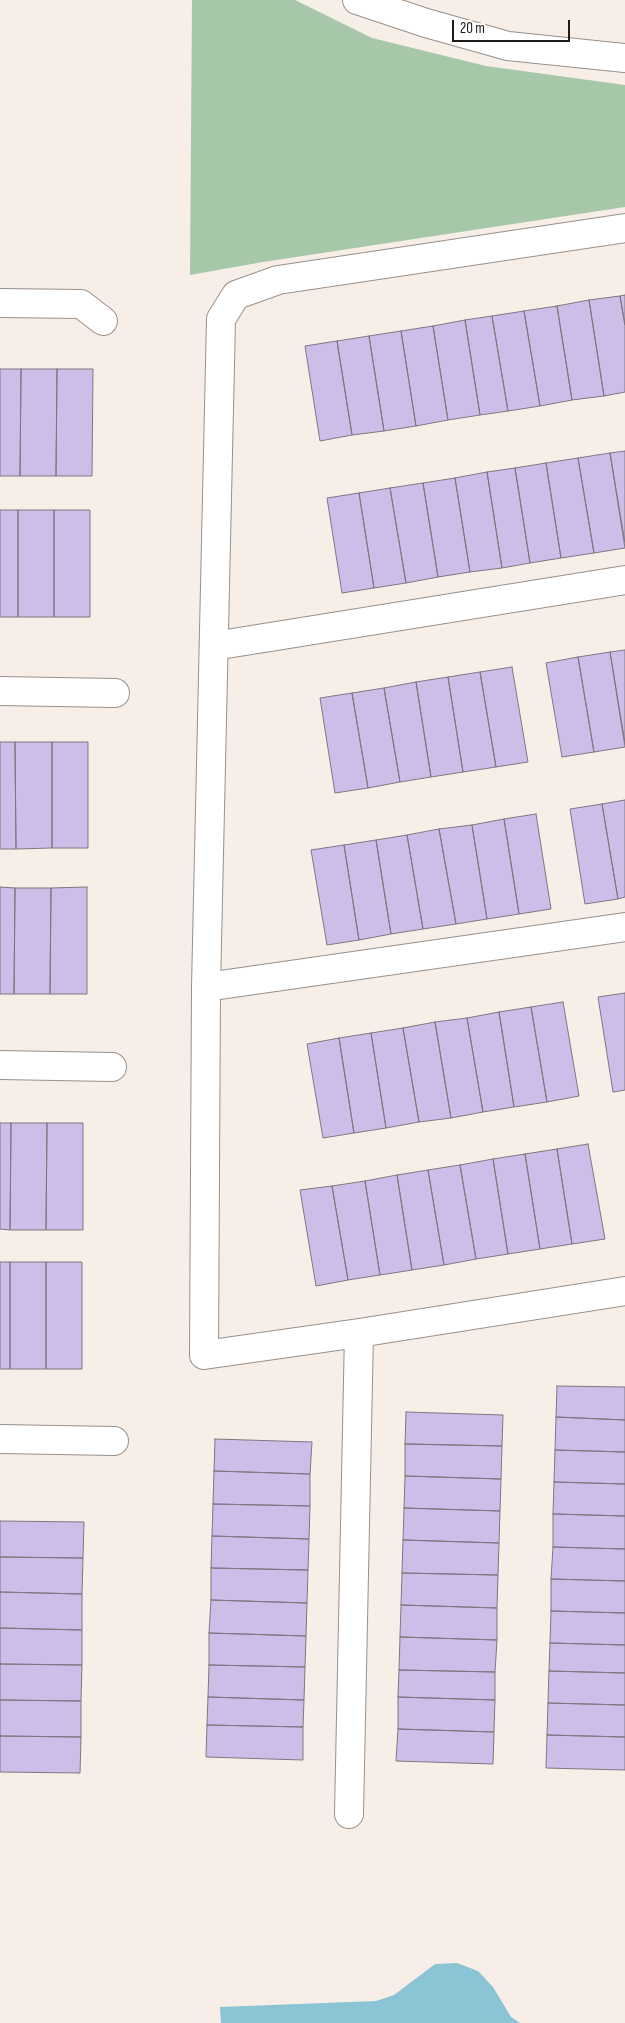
<!DOCTYPE html>
<html>
<head>
<meta charset="utf-8">
<style>
	body { margin:0 }
	#map { position:relative; width:625px; height:2023px; overflow:hidden; background:#f8eee8; font-family:"Sofia Sans Condensed",sans-serif }
	canvas { display:block }
	.scale { position:absolute; left:452px; top:20px; width:118px; height:22px; box-sizing:border-box; border:2px solid #1e1b19; border-top:0; padding-left:6px; font-size:15px; line-height:18px; white-space:nowrap; color:#1e1b19; -webkit-text-stroke:4px #fff; paint-order:stroke }
</style>
</head>
<body>
<div id="map">
<canvas width="625" height="2023"></canvas>
<div class="scale">20 m</div>
</div>
<script>
const context = document.querySelector('canvas').getContext('2d');
context.lineJoin = 'round';
function fillPath(path, color) {
  context.fillStyle = color;
  context.fill(path, 'evenodd');
}
function toPath(rows) {
  const path = new Path2D();
  for (const r of rows) {
    path.moveTo(r[0], r[1]);
    for (let i = 2; i < r.length; i += 2) path.lineTo(r[i], r[i + 1]);
  }
  return path;
}
function strokePath(path, color, width, dash) {
  context.strokeStyle = color;
  context.lineWidth = width;
  context.lineCap = dash ? 'butt' : 'round';
  context.setLineDash(dash || []);
  context.stroke(path);
}
fillPath(toPath([
	[192,0,295,0,372,38,486,66,625,85,625,207,263,262,190,275]
]), '#a6c8a9');
fillPath(toPath([
	[457,1963,478,1971,493,1987,511,2017,520,2023,221,2023,220,2007,376,2001,394,1995,435,1964]
]), '#8bc4d5');
const building = toPath([
	[625,295,625,325,620,296,625,295],
	[620,296,625,325,625,392,604,396,589,300,620,296],
	[589,300,604,396,572,400,557,306,589,300],
	[557,306,572,400,540,406,524,311,557,306],
	[524,311,540,406,508,411,492,316,524,311],
	[492,316,508,411,480,415,465,320,492,316],
	[465,320,480,415,448,420,433,326,465,320],
	[433,326,448,420,416,426,401,331,433,326],
	[401,331,416,426,384,431,369,336,401,331],
	[369,336,384,431,352,435,337,341,369,336],
	[337,341,352,435,320,441,305,346,337,341],
	[0,369,21,369,20,476,0,476,0,369],
	[21,369,57,369,56,476,20,476,21,369],
	[57,369,93,369,92,476,56,476,57,369],
	[625,451,625,543,610,453,625,451],
	[610,453,625,548,594,553,578,458,610,453],
	[578,458,594,553,561,558,546,463,578,458],
	[546,463,561,558,530,563,515,468,546,463],
	[515,468,530,563,502,568,487,472,515,468],
	[487,472,502,568,470,572,455,478,487,472],
	[455,478,470,572,438,577,423,483,455,478],
	[423,483,438,577,406,583,390,488,423,483],
	[390,488,406,583,374,588,359,493,390,488],
	[359,493,374,588,342,593,327,498,359,493],
	[0,510,18,510,18,617,0,617,0,510],
	[18,510,54,510,54,617,18,617,18,510],
	[54,510,90,510,90,617,54,617,54,510],
	[625,650,625,743,610,652,625,650],
	[610,652,625,747,594,752,578,657,610,652],
	[578,657,594,752,562,757,546,663,578,657],
	[512,667,528,762,496,767,480,672,512,667],
	[480,672,496,767,463,772,448,677,480,672],
	[448,677,463,772,431,777,416,682,448,677],
	[416,682,431,777,400,782,384,688,416,682],
	[384,688,400,782,368,788,352,693,384,688],
	[352,693,368,788,335,793,320,698,352,693],
	[0,742,15,742,16,849,0,849,0,742],
	[15,742,52,742,52,848,16,849,15,742],
	[52,742,88,742,88,848,52,848,52,742],
	[625,800,625,897,618,899,602,804,625,800],
	[602,804,618,899,585,904,570,809,602,804],
	[536,814,551,909,519,914,504,819,536,814],
	[504,819,519,914,487,919,472,825,504,819],
	[472,825,487,919,456,924,439,829,472,825],
	[439,829,456,924,423,929,407,835,439,829],
	[407,835,423,929,391,934,376,840,407,835],
	[376,840,391,934,359,940,344,845,376,840],
	[344,845,359,940,327,945,311,850,344,845],
	[0,887,15,888,14,994,0,994,0,887],
	[87,887,87,994,50,994,51,888,87,887],
	[15,888,51,888,50,994,14,994,15,888],
	[625,993,625,1090,613,1092,598,997,625,993],
	[563,1002,579,1096,547,1102,531,1007,563,1002],
	[531,1007,547,1102,514,1107,499,1012,531,1007],
	[499,1012,514,1107,483,1112,467,1018,499,1012],
	[467,1018,483,1112,451,1118,435,1022,467,1018],
	[435,1022,451,1118,419,1122,403,1028,435,1022],
	[403,1028,419,1122,386,1128,371,1033,403,1028],
	[371,1033,386,1128,354,1133,339,1038,371,1033],
	[339,1038,354,1133,323,1138,307,1044,339,1038],
	[0,1123,11,1123,10,1230,0,1229,0,1123],
	[11,1123,47,1123,46,1230,10,1230,11,1123],
	[47,1123,83,1123,83,1230,46,1230,47,1123],
	[588,1144,605,1239,572,1244,557,1149,588,1144],
	[557,1149,572,1244,540,1249,525,1154,557,1149],
	[525,1154,540,1249,508,1254,493,1159,525,1154],
	[493,1159,508,1254,476,1259,460,1165,493,1159],
	[460,1165,476,1259,444,1265,428,1170,460,1165],
	[428,1170,444,1265,412,1270,397,1175,428,1170],
	[397,1175,412,1270,380,1275,365,1181,397,1175],
	[365,1181,380,1275,348,1280,332,1186,365,1181],
	[332,1186,348,1280,316,1286,300,1190,332,1186],
	[0,1262,10,1262,10,1369,0,1369,0,1262],
	[10,1262,46,1262,46,1369,10,1369,10,1262],
	[46,1262,82,1262,82,1369,46,1369,46,1262],
	[557,1386,625,1387,625,1420,556,1417,557,1386],
	[406,1412,503,1415,502,1446,405,1444,406,1412],
	[556,1417,625,1420,625,1452,555,1450,556,1417],
	[215,1439,312,1442,310,1474,214,1471,215,1439],
	[405,1444,502,1446,501,1479,405,1476,405,1444],
	[555,1450,625,1452,625,1484,554,1482,555,1450],
	[214,1471,310,1474,310,1506,213,1504,214,1471],
	[405,1476,501,1479,500,1511,404,1508,405,1476],
	[554,1482,625,1484,625,1516,553,1514,554,1482],
	[213,1504,310,1506,309,1539,212,1536,213,1504],
	[404,1508,500,1511,499,1543,403,1540,404,1508],
	[553,1514,625,1516,625,1549,553,1547,553,1514],
	[0,1521,84,1522,83,1558,0,1557,0,1521],
	[212,1536,309,1539,308,1570,211,1568,212,1536],
	[403,1540,499,1543,498,1575,402,1573,403,1540],
	[553,1547,625,1549,625,1581,551,1579,553,1547],
	[0,1557,83,1558,82,1594,0,1592,0,1557],
	[211,1568,308,1570,307,1603,211,1600,211,1568],
	[402,1573,498,1575,497,1608,401,1605,402,1573],
	[551,1579,625,1581,625,1613,551,1611,551,1579],
	[0,1592,82,1594,82,1630,0,1628,0,1592],
	[211,1600,307,1603,306,1636,209,1633,211,1600],
	[401,1605,497,1608,497,1640,400,1637,401,1605],
	[551,1611,625,1613,625,1645,550,1643,551,1611],
	[0,1628,82,1630,82,1665,0,1664,0,1628],
	[209,1633,306,1636,305,1667,209,1665,209,1633],
	[400,1637,497,1640,495,1672,399,1670,400,1637],
	[550,1643,625,1645,625,1673,549,1671,550,1643],
	[0,1664,82,1665,81,1701,0,1700,0,1664],
	[209,1665,305,1667,304,1700,208,1697,209,1665],
	[399,1670,495,1672,495,1700,398,1697,399,1670],
	[549,1671,625,1673,625,1705,548,1703,549,1671],
	[208,1697,304,1700,303,1727,207,1725,208,1697],
	[398,1697,495,1700,494,1732,398,1729,398,1697],
	[0,1700,81,1701,81,1737,0,1736,0,1700],
	[548,1703,625,1705,625,1737,547,1735,548,1703],
	[207,1725,303,1727,303,1760,206,1757,207,1725],
	[398,1729,494,1732,493,1764,396,1761,398,1729],
	[547,1735,625,1737,625,1770,546,1768,547,1735],
	[0,1736,81,1737,80,1773,0,1772,0,1736]
]);
fillPath(building, '#cfbde9');
strokePath(building, '#7b7880', 1);
const minor = toPath([
	[357,0,426,23,508,46,625,58],
	[625,228,278,280,236,295,221,319,206,987,204,1355,359,1333,625,1291],
	[0,303,81,304,103,321],
	[214,646,625,580],
	[0,691,115,693],
	[206,987,625,927],
	[0,1065,112,1067],
	[0,1439,114,1441],
	[349,1814,359,1333]
]);
strokePath(minor, '#99908a', 30);
strokePath(minor, '#fff', 28);
</script>
</body>
</html>
